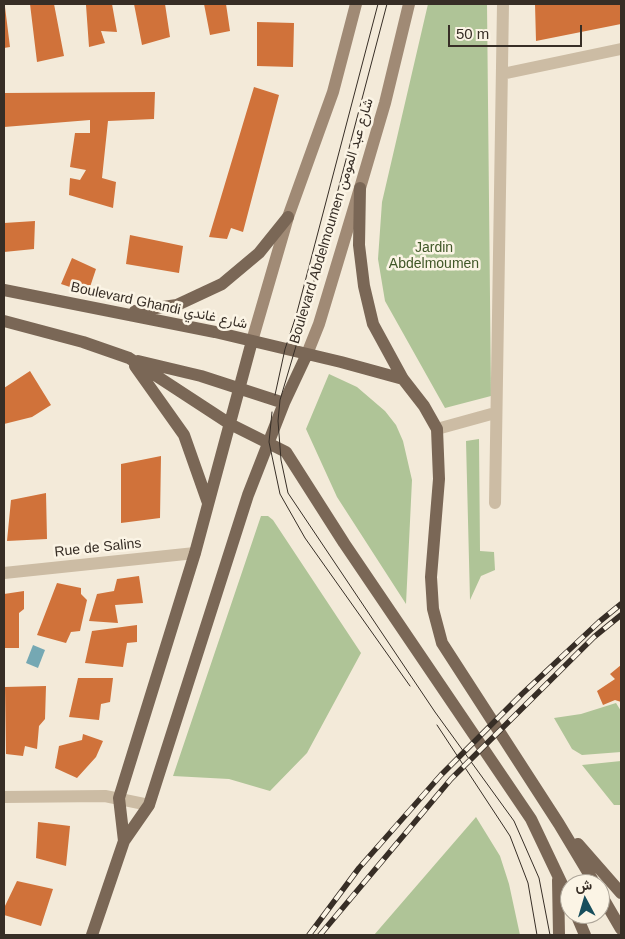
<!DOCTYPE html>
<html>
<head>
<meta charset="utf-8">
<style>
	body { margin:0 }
	#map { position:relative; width:625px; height:939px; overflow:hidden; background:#f3ead9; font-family:Helvetica,Vazirmatn,sans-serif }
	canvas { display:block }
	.frame { position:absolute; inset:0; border:5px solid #372e26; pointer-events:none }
	.north { position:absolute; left:560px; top:874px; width:50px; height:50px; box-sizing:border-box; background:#fbf4e5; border:1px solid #ada599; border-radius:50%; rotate:354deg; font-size:14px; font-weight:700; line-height:20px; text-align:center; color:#372e26 }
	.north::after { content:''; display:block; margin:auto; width:18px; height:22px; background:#184e5c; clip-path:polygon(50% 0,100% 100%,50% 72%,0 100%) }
	.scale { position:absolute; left:448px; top:25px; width:134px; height:22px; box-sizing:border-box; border:2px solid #372e26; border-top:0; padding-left:6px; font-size:15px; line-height:18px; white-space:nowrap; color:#372e26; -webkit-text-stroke:4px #fbf4e5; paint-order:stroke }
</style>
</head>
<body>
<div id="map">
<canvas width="625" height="939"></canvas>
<div class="frame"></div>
<div class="north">ش</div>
<div class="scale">50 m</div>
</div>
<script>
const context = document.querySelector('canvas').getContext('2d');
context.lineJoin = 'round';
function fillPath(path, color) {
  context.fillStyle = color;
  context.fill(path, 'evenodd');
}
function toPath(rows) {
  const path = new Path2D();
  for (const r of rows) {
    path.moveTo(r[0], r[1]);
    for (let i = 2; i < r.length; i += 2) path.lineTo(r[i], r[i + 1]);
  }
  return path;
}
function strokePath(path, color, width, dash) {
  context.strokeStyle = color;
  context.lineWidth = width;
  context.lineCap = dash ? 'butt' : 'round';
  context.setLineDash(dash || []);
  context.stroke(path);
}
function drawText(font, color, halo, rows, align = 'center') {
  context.font = font + ' Helvetica,Vazirmatn,sans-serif';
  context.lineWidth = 5;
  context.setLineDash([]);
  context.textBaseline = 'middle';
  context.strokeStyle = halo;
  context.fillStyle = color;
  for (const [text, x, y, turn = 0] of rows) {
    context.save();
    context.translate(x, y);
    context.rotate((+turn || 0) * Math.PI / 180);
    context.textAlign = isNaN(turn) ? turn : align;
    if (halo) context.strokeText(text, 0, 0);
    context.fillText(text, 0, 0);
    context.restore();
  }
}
fillPath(toPath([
	[428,4,487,4,491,396,445,408,385,301,378,259,382,202],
	[329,374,357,387,385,411,396,425,403,441,412,480,406,604,337,497,306,429],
	[479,439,480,551,494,552,495,570,481,576,470,600,466,441],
	[261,516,268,516,273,520,361,653,307,753,270,791,229,779,173,776],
	[616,703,621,711,621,752,582,755,572,749,554,718,581,714],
	[621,761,621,805,614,805,582,765],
	[476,817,500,856,509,884,520,935,374,935]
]), '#afc497');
fillPath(toPath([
	[33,645,45,650,38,668,26,663]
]), '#75a8b3');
fillPath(toPath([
	[30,4,54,4,64,56,37,62],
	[112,4,117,32,101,31,105,43,89,47,86,5],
	[134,4,165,4,170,37,142,45],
	[204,4,226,4,230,31,210,35],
	[535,4,621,4,621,24,536,41],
	[5,7,10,47,4,48],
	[257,22,294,23,293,67,257,66],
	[254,87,279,95,243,232,231,228,227,239,209,237],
	[155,92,154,119,108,121,102,178,116,182,113,208,69,195,70,178,80,180,86,170,70,167,75,133,90,133,90,120,4,127,4,93],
	[35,221,34,249,4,252,4,223],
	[130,235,183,246,179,273,126,264],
	[72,258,96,269,88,293,61,284],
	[30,371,51,405,32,417,4,424,4,388],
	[161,456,160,518,121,523,121,464],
	[46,493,47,539,7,541,11,500],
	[139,576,143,603,115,605,118,623,89,621,97,594,114,591,117,579],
	[57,583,81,588,81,594,87,600,80,631,71,632,66,643,37,635],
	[24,591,24,609,19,613,19,648,4,648,4,594],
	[137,625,137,642,127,643,123,667,85,663,92,631],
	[621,665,621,702,615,700,603,705,597,691,615,679,610,674],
	[78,678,113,678,110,702,101,704,99,720,69,717],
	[46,686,45,719,39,726,37,749,25,746,23,756,6,754,5,687],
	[83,734,103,741,96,757,77,778,55,768,59,746,82,740],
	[38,822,70,826,66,866,36,858],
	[17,881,53,889,41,926,4,915,4,908]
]), '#d0723a');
strokePath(toPath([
	[502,74,621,49],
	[437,429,495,413],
	[495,503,503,4],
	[4,573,195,553],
	[4,797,105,796,149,805]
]), '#ccbca4', 12);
strokePath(toPath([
	[252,341,288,217,333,92,356,4],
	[307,354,319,324,360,188,385,103,409,4]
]), '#a08a75', 12);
strokePath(toPath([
	[360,188,359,245,364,286,373,324,403,379,424,406,437,429,439,479,431,577,433,609,442,643,559,824,595,884],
	[4,290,215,332,341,362,403,379],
	[135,311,177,305,222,284,259,253,288,217],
	[4,321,83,342,129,358,230,424,286,452,344,543,531,819,570,901],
	[138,361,201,376,284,403],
	[135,366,184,435,208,503],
	[124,841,119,798,195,553,252,341],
	[578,844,621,893],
	[558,880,559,935],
	[600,893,621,929],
	[576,914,585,935],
	[92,935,124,841,149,805,248,495,284,403,307,354]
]), '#7a6756', 12);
strokePath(toPath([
	[387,4,304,319,280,400,278,421,281,460,288,493,435,712,514,821,539,878,550,935],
	[275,395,285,349,296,316,378,4],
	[272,412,269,442,280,494,305,538,410,686],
	[437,725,510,836,528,883,537,935]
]), '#372e26', 1);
const rail = toPath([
	[309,935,359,868,441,775,522,694,599,622,621,604],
	[320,935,451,779,594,637,621,615]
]);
strokePath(rail, '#372e26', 5.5);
strokePath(rail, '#fbf4e5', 4, [11]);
drawText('14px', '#372e26', '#fbf4e5', [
	["Boulevard Abdelmoumen شارع عبد المومن",332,221,-73],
	["Boulevard Ghandi شارع غاندي",159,306,12],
	["Rue de Salins",98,548,-6]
]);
drawText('14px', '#405728', '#fbf4e5', [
	["Jardin",434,248],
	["Abdelmoumen",434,264]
]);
</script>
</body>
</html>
